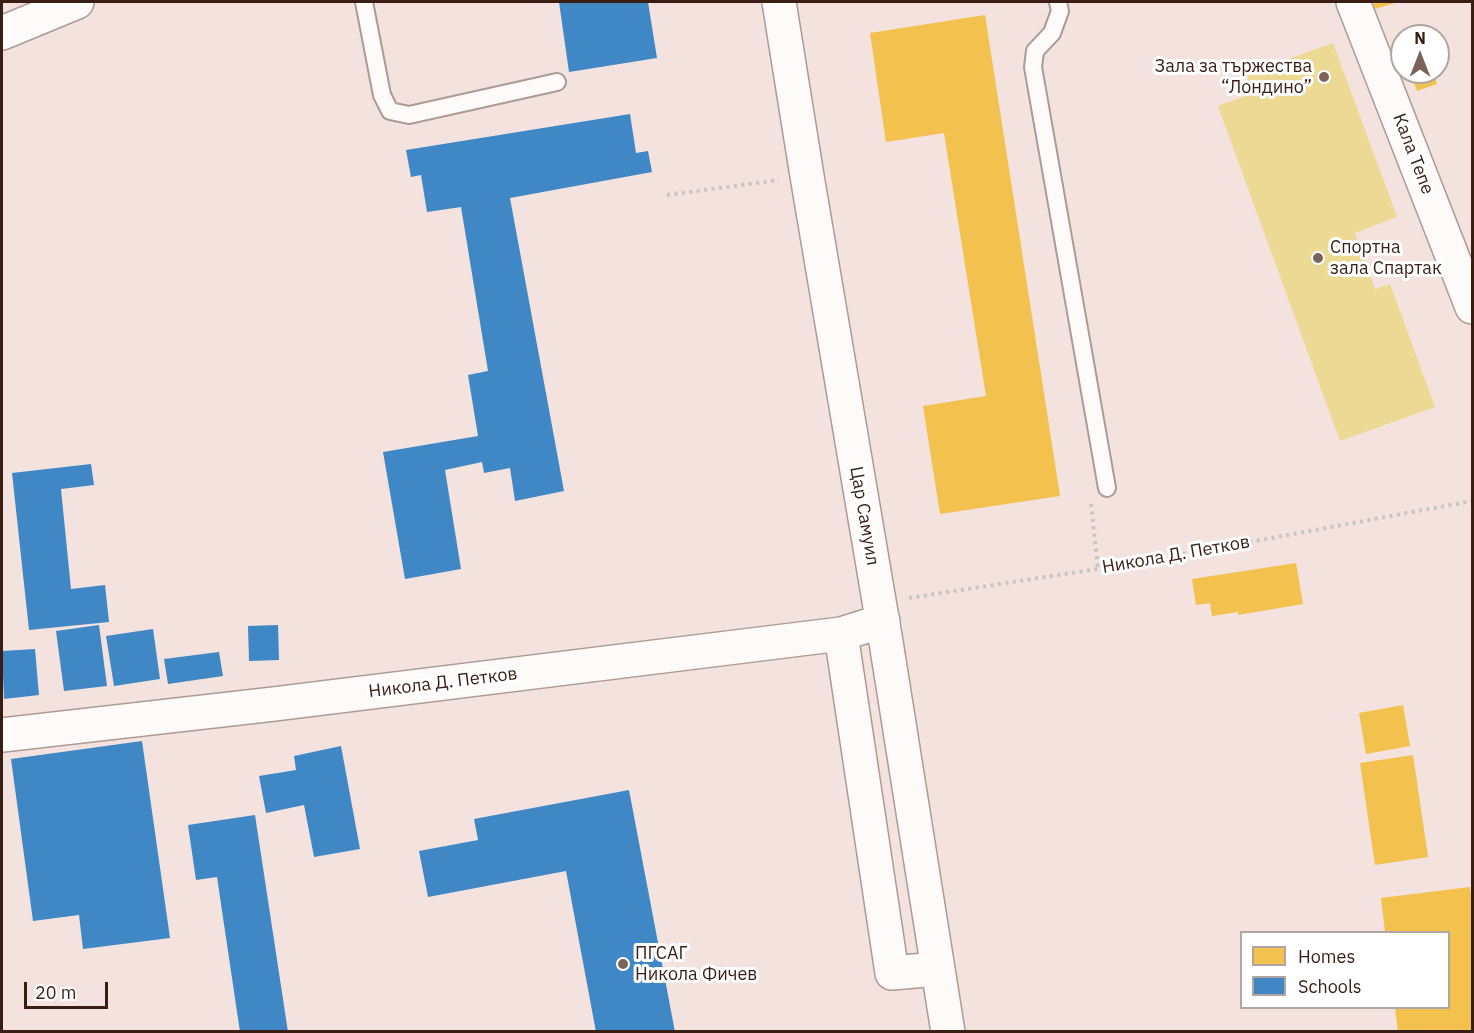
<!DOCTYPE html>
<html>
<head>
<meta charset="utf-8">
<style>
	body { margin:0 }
	#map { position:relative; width:1474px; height:1033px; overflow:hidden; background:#f3e2dd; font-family:"IBM Plex Sans",sans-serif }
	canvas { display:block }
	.frame { position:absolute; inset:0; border:3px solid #3a1e14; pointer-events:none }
	.legend { position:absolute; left:1240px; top:931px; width:210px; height:78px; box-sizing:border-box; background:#fff; border:2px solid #b0a5a1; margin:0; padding:8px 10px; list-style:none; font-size:18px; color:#3a1e14 }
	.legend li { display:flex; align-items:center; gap:12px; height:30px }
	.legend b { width:30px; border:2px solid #b0a5a1 }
	.north { position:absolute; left:1390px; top:24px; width:60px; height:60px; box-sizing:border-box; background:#fff; border:2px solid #b0a5a1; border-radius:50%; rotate:0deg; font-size:16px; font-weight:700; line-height:24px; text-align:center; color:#3a1e14 }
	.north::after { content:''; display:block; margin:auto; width:21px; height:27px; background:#7b635a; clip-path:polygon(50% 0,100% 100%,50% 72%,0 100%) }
	.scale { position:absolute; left:24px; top:982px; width:84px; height:27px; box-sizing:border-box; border:3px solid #3a1e14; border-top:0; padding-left:8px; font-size:18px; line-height:21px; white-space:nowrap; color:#3a1e14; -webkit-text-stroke:4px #fff; paint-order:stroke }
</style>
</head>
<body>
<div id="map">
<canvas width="1474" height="1033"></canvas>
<div class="frame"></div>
<ul class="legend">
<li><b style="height:16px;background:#f2c14e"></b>Homes</li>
<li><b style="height:16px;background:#3f88c5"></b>Schools</li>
</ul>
<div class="north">N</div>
<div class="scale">20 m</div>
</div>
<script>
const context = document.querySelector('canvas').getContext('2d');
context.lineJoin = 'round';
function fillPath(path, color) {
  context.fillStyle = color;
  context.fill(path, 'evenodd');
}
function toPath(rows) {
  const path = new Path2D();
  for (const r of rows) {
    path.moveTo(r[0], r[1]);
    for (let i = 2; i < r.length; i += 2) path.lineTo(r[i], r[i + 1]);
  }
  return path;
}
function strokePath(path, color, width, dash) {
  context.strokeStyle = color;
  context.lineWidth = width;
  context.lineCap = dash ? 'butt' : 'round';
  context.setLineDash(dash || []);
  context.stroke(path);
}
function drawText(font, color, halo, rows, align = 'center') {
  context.font = font + ' "IBM Plex Sans",sans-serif';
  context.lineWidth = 6;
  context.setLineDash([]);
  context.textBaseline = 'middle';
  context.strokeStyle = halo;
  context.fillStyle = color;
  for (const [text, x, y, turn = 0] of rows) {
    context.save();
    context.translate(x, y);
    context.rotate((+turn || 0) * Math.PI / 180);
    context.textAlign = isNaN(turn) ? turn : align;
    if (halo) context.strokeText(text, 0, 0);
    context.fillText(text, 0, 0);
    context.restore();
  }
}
fillPath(toPath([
	[1333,43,1397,217,1355,233,1375,289,1390,284,1435,407,1340,441,1218,106,1253,93,1246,74]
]), '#ecda94');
fillPath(toPath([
	[1373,2,1398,2,1375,9],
	[985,15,1060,496,940,514,923,406,986,396,944,133,886,142,870,33],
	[1425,27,1429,36,1402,36,1402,47,1398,36],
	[1410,72,1433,72,1437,84,1417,91],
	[1296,563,1303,604,1238,615,1238,612,1212,616,1210,603,1196,605,1192,579],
	[1403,705,1410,746,1366,754,1359,713],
	[1413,755,1428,857,1375,865,1360,763],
	[1470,887,1472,902,1472,1032,1398,1032,1395,1008,1448,1008,1448,932,1385,932,1381,898]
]), '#f2c14e');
fillPath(toPath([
	[559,2,648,2,657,58,569,72],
	[630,114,636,153,648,151,652,172,510,198,564,491,515,501,510,468,484,473,482,462,445,470,461,569,405,579,383,452,478,436,468,375,488,371,461,207,427,212,421,175,411,177,406,150],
	[91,464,94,485,61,489,71,589,105,585,109,622,29,630,12,473],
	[99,625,107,686,64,691,56,631],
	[278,625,279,660,249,661,248,626],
	[153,629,160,679,114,686,106,636],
	[35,649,39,695,4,699,2,651],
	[219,652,223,676,168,684,164,659],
	[142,741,170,938,83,949,79,915,33,921,11,759],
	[341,746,360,849,314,857,304,805,266,813,259,776,296,770,294,756],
	[629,790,675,1032,596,1032,566,871,428,897,419,851,478,840,474,819],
	[255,815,288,1032,240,1032,217,877,196,880,188,825]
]), '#3f88c5');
const service = toPath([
	[364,2,382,95,390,111,409,115,557,82],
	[1058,2,1060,11,1052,33,1035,51,1033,67,1107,488]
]);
const minor = toPath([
	[1353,2,1472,307],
	[2,33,77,2],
	[841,634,892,973,937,969],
	[2,735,274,704,841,634,883,621]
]);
const tertiary = toPath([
	[779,2,807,176,886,642,948,1032]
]);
strokePath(service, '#ae9a94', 20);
strokePath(minor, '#ae9a94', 36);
strokePath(tertiary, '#ae9a94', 36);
strokePath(toPath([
	[667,195,779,180],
	[1091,504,1098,569],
	[909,598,1136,563,1472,501]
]), '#cbc4c0', 4, [3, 4.5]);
strokePath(service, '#fdfbfa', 16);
strokePath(minor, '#fdfbfa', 33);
strokePath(tertiary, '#fdfbfa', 33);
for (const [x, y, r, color] of [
	[1324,77,6,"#7b635a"],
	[1318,258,6,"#7b635a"],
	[623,964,6,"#7b635a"]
]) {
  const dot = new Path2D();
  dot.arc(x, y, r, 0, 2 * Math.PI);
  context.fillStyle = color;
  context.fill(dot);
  strokePath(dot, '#fff', 2);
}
drawText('18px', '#3a1e14', '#fff', [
	["Зала за тържества",1312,67,"right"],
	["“Лондино”",1312,88,"right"],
	["Спортна",1330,248],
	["зала Спартак",1330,269],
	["ПГСАГ",635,954],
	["Никола Фичев",635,975]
], 'left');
drawText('18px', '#3a1e14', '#fff', [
	["Кала Тепе",1413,154,69],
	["Цар Самуил",864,516,80],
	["Никола Д. Петков",1176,555,-10],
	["Никола Д. Петков",443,683,-7]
]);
</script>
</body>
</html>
